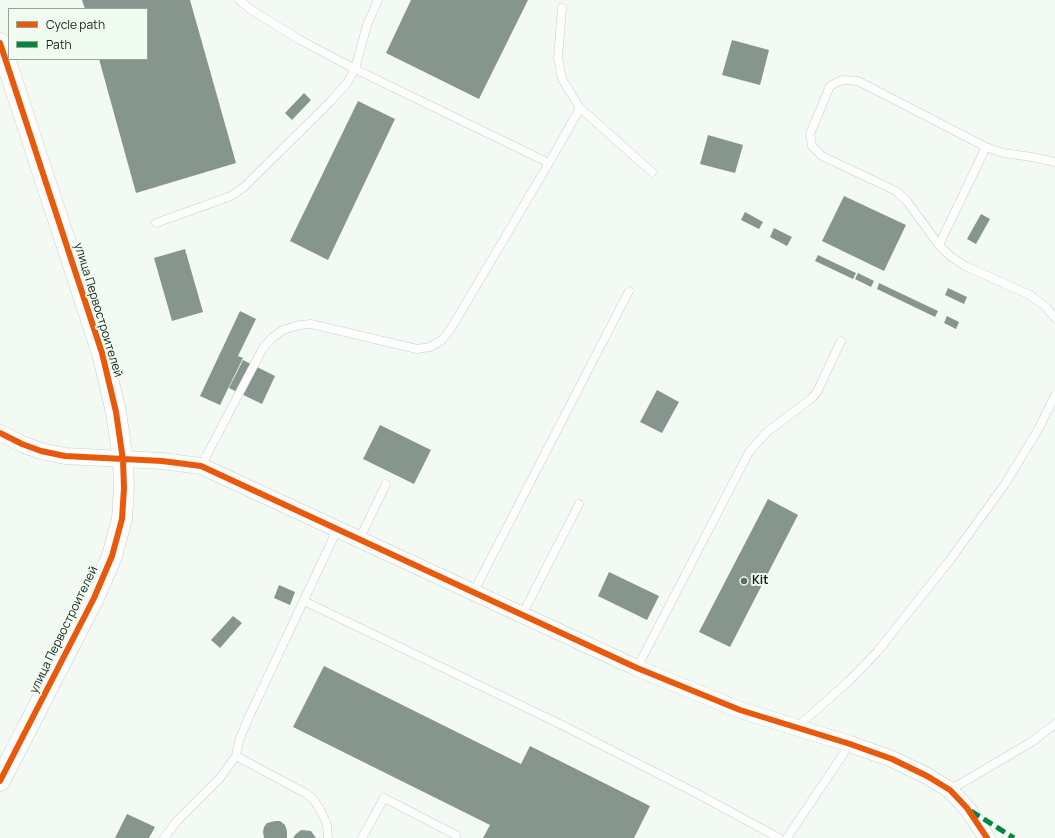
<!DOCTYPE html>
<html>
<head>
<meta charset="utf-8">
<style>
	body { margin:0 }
	#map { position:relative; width:1055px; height:838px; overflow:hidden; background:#f3f9f3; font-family:Manrope,sans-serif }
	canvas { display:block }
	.legend { position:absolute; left:8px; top:8px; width:140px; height:52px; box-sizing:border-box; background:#f0fcf0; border:1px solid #9aa39a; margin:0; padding:5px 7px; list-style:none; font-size:12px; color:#191e1a }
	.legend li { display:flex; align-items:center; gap:8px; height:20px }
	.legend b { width:20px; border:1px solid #9aa39a }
</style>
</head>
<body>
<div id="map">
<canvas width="1055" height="838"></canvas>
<ul class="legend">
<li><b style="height:5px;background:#e8590c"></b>Cycle path</li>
<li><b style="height:5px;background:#00873e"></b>Path</li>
</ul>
</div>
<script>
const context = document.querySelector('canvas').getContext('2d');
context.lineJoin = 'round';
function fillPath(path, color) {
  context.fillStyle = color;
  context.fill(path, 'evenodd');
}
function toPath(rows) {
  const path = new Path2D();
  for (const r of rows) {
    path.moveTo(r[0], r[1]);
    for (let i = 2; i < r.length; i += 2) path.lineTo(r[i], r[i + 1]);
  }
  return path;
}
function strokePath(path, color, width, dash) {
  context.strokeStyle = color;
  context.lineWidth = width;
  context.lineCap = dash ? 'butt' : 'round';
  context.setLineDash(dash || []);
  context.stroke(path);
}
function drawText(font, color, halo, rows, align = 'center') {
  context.font = font + ' Manrope,sans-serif';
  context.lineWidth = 4;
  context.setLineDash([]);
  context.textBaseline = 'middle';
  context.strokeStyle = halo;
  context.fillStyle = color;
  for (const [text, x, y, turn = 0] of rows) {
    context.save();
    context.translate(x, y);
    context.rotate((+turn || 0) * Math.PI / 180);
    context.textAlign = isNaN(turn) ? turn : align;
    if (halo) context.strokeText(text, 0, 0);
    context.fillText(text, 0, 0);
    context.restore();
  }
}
fillPath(toPath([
	[82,0,190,0,236,163,136,193,99,59,147,59,147,9,85,9],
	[411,0,528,0,479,99,386,53],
	[732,40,769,50,760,85,722,75],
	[304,93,311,100,292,120,285,113],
	[358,101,395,119,328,260,290,241],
	[708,135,743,145,735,173,700,164],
	[844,196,906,225,884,271,822,241],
	[745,212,763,222,759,229,741,220],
	[981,214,990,219,976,244,967,239],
	[774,228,792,237,787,246,770,237],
	[185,249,203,312,172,321,154,258],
	[818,255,856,273,853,279,815,261],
	[858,273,874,281,871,287,855,279],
	[879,283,938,311,935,317,877,289],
	[948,288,967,297,964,304,945,295],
	[240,311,256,319,238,356,243,358,220,405,200,396],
	[947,316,959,322,956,329,944,323],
	[243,360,275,376,262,404,229,388],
	[657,390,679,402,662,433,640,422],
	[380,425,431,450,414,484,363,459],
	[768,499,798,515,730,647,699,632],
	[609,572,659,596,647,620,598,596],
	[279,585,295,592,290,605,274,598],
	[233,616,242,623,220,648,211,640],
	[324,666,521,764,530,746,650,806,634,838,483,838,490,825,293,727],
	[127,814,155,827,149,838,115,838],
	[275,821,280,821,285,825,287,831,287,838,264,838,263,832,264,827,267,823],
	[301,830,311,831,316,838,293,838,296,834]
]), '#86968f');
const service = toPath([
	[239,0,253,11,300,40,355,69,549,163],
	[580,108,652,172],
	[1055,162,1032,157,1003,153,986,147,858,81,842,80,830,86,810,134,812,146,822,156,896,191,906,200,939,245,950,256,965,266,1030,295,1046,307,1055,318],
	[156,223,231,196,244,187,330,102,347,83,355,69,367,25,378,0],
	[939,245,986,147],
	[201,466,263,348,272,338,283,330,299,325,311,324,417,349,430,347,442,340,450,330,549,163,580,108,562,79,558,58,562,8],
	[359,540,386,484],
	[473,593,629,291],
	[304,601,562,725,696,793,779,838],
	[522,615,579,504],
	[637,668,749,452,767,432,812,398,817,392,841,341],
	[797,727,849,681,877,652,950,560,1005,484,1039,428,1055,395],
	[236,756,305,793,313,799,320,809,327,825,328,838],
	[950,790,1033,741,1055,724],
	[164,838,177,821,220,778,236,756,239,741,247,721,337,530],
	[362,838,384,798,456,835,456,838],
	[787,838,850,744]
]);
const minor = toPath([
	[0,433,22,444,41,451,65,456,162,461,201,466,637,668,740,710,850,744,892,759,927,776,950,790,967,808,987,838]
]);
const tertiary = toPath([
	[0,43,102,353,116,412,123,460,124,488,122,519,112,556,94,598,0,781]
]);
strokePath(service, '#cbcfcb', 9);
strokePath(minor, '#cbcfcb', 17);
strokePath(tertiary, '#cbcfcb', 21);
strokePath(service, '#fdfefd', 8);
strokePath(minor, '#fdfefd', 16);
strokePath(tertiary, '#fdfefd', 20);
strokePath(toPath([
	[971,811,1014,838]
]), '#00873e', 5, [10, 5]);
strokePath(toPath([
	[0,43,102,353,116,412,123,460,124,488,122,519,112,556,94,598,0,781],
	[0,433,22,444,41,451,65,456,162,461,201,466,637,668,740,710,850,744,892,759,927,776,950,790,967,808,987,838]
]), '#e8590c', 6);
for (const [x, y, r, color] of [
	[744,581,4,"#656b66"]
]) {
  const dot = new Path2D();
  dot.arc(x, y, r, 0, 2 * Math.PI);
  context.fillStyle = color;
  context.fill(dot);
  strokePath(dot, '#f0fcf0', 1.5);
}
drawText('12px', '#191e1a', '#f0fcf0', [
	["улица Первостроителей",98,310,73],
	["улица Первостроителей",64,630,-64]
]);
drawText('bold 12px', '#191e1a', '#f0fcf0', [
	["Kit",752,581]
], 'left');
</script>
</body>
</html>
